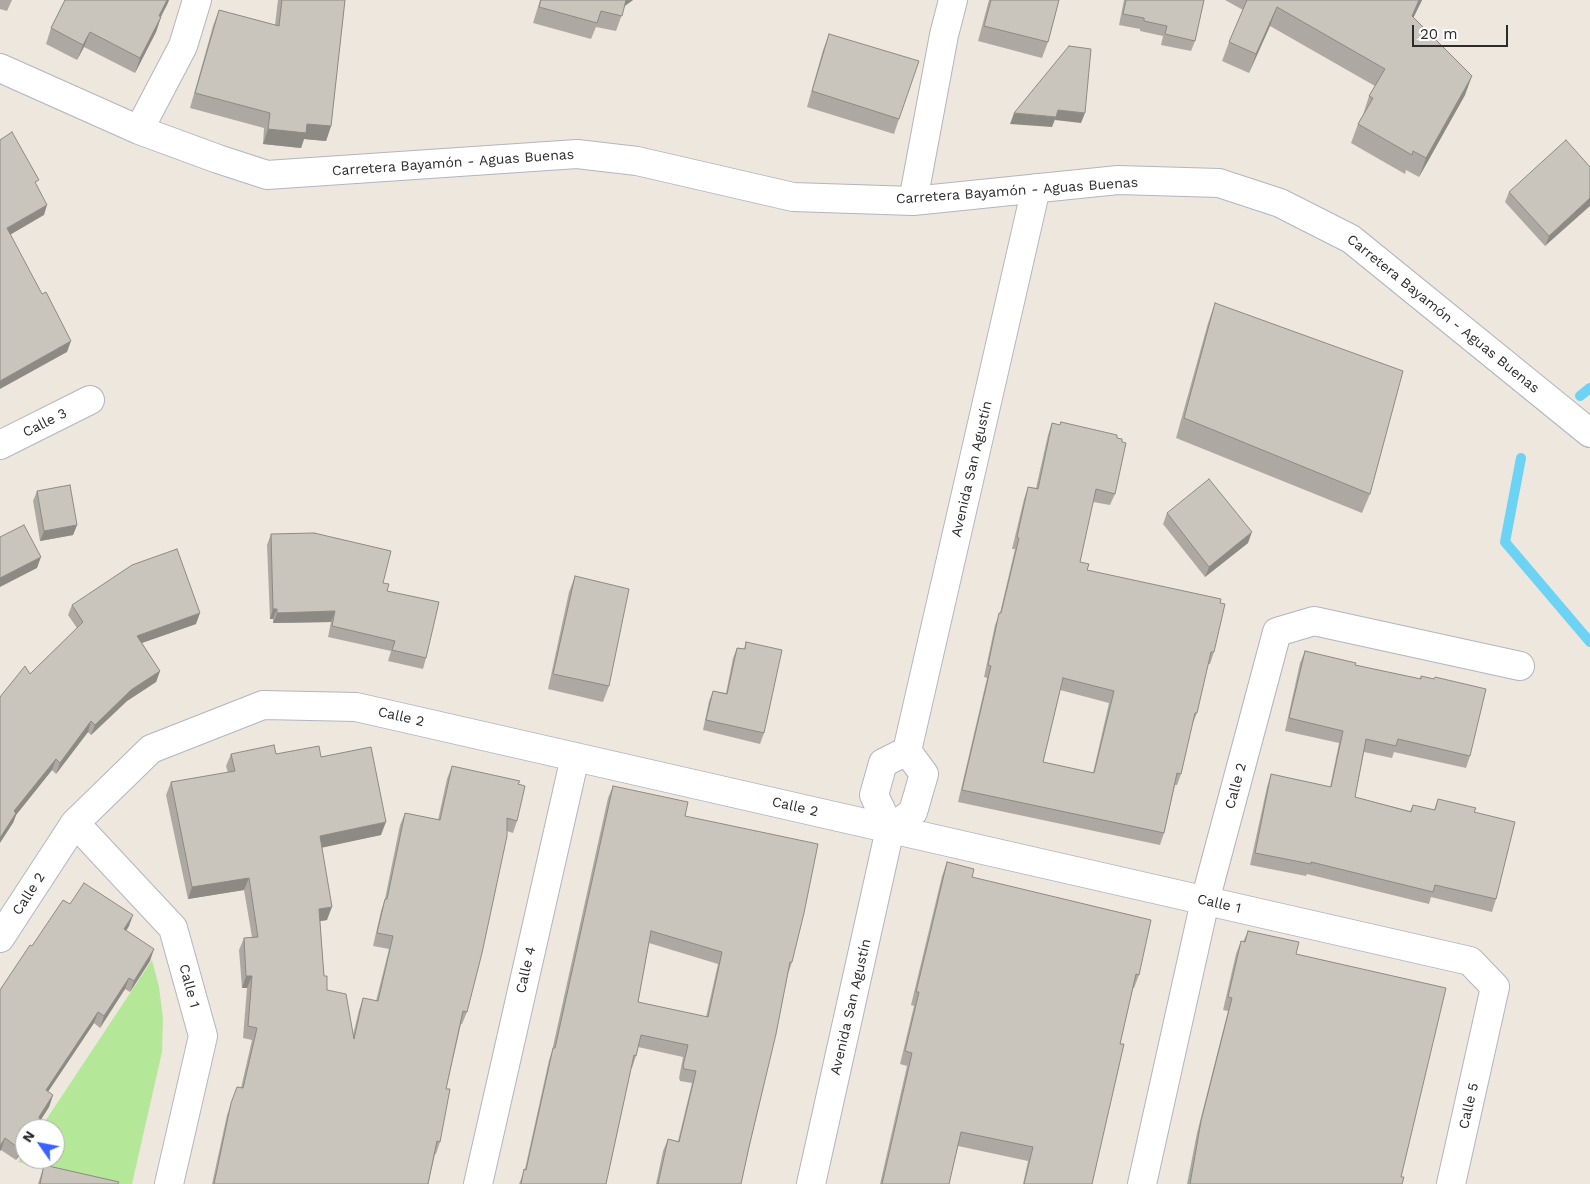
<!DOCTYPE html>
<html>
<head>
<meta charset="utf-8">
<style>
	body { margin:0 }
	#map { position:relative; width:1590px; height:1184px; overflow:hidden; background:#eee7de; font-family:"Work Sans",sans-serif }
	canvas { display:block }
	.north { position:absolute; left:15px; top:1119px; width:50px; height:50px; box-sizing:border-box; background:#fff; border:1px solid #ababab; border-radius:50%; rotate:303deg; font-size:14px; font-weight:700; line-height:20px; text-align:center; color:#2c2c2c }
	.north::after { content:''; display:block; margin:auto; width:18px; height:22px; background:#3b62ff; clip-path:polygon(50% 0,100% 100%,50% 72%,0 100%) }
	.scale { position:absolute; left:1412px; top:25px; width:96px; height:22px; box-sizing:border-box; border:2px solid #2c2c2c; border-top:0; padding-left:6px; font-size:15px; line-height:18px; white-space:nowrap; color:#2c2c2c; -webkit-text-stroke:4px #fff; paint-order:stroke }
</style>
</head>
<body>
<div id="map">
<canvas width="1590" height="1184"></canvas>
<div class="north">N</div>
<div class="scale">20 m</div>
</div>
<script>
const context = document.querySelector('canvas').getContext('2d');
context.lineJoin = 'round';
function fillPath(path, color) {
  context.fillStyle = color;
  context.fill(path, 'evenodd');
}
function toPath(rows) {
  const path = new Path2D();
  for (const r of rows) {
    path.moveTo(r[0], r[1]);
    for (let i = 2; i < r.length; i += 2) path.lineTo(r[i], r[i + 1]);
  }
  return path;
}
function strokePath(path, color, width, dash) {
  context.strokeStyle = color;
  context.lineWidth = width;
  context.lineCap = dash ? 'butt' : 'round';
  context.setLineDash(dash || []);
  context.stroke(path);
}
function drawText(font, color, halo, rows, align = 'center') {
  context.font = font + ' "Work Sans",sans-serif';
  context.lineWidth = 4;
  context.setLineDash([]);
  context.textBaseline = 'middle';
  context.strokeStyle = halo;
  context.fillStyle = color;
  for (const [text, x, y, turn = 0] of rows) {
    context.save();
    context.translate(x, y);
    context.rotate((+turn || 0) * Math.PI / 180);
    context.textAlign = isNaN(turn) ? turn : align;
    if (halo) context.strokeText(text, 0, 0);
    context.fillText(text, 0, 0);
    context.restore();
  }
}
fillPath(toPath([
	[152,960,159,987,163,1018,162,1052,132,1184,118,1184,18,1162,25,1151,25,1159,55,1159,55,1129,40,1129]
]), '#b4e798');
strokePath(toPath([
	[1580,396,1590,388],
	[1521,458,1505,542,1590,642]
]), '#6cd3f5', 10);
const minor = toPath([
	[0,68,139,130,218,159,267,175,577,154,637,161,793,197,913,201,1118,180,1219,183,1280,203,1351,239,1590,433],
	[139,130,183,46,197,0],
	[913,201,944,35,953,0],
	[0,445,90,400],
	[75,823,173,928,203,1036,169,1184],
	[890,829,913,812,924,774,907,751,1036,188],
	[0,938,75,823,151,749,263,705,356,707,1470,961,1495,987,1451,1184],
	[478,1184,575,757],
	[811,1184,890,829,874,795,883,763,907,751],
	[1142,1184,1205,901,1277,632,1314,621,1520,666]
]);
strokePath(minor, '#b2b5c0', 30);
strokePath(minor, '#fff', 28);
fillPath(toPath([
	[0,0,12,0,7,11,0,9],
	[65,0,169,0,161,17,156,32,135,73,84,47,77,60,46,44,51,28],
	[278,0,345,0,331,126,326,141,304,139,301,148,263,144,264,128,190,108,213,26,219,10,275,25],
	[540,0,633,0,625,6,616,31,596,27,591,39,533,23],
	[989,0,1059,0,1048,42,1042,58,978,41],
	[1124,0,1204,0,1195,41,1191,51,1161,45,1163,36,1140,31,1140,29,1119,25],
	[1225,0,1422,0,1413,18,1465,95,1419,177,1406,170,1405,174,1351,143,1358,124,1363,115,1369,96,1375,86,1270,26,1249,73,1222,61,1229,42,1243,10],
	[829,34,899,119,894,134,807,107,823,50],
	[1590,167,1545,246,1505,202,1509,192],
	[1215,303,1370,494,1362,513,1176,438,1208,323],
	[1061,422,1115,494,1110,505,1093,502,1080,562,1087,570,1214,652,1210,664,1208,664,1197,713,1192,725,1181,774,1177,785,1175,785,1164,833,1160,845,958,802,987,678,984,677,995,625,1000,613,1015,549,1012,549,1024,499,1028,487,1036,488,1048,435,1052,423,1060,425],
	[1060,690,1109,703,1093,773,1043,762],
	[37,491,77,525,73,535,40,541,33,501],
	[1167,513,1248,543,1205,577,1163,524],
	[271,534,383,583,426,658,423,669,388,661,391,651,328,637,331,622,273,623,273,619,270,619,267,545],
	[575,576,609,686,603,702,548,689,569,592],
	[72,605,196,624,142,643,160,671,156,682,127,701,91,735,88,732,56,774,52,770,16,815,13,823,30,674,77,628,68,615],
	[746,642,764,733,760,744,703,730,709,701,713,691,726,693,733,658,737,648,744,649],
	[1305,651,1355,665,1420,679,1421,676,1470,756,1466,768,1394,752,1392,758,1364,752,1355,797,1410,811,1413,805,1434,810,1438,799,1474,812,1496,899,1492,912,1431,897,1429,904,1307,874,1306,876,1250,865,1267,787,1271,774,1330,787,1339,743,1285,731,1300,663],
	[231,754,276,754,321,757,381,835,322,847,327,920,320,921,324,976,327,990,353,1035,359,1010,363,998,376,1001,389,949,373,946,381,911,385,899,400,825,405,813,438,820,447,779,452,766,519,784,517,821,513,833,507,831,467,1012,462,1024,461,1024,446,1089,440,1142,436,1154,435,1154,428,1184,212,1184,227,1115,237,1087,241,1088,252,1040,243,1038,247,988,242,988,239,950,244,938,252,937,244,890,188,899,166,795,171,782,228,773,226,766],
	[613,786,685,816,792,962,788,974,741,1184,656,1184,663,1151,668,1139,678,1141,692,1083,680,1081,679,1078,683,1057,638,1047,636,1056,632,1068,631,1068,606,1184,519,1184,525,1169,549,1060,552,1051,608,798],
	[649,943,718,964,706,1017,638,1002],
	[947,862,1139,975,1134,988,1133,988,1120,1044,1092,1184,1023,1184,1028,1161,958,1146,949,1184,880,1184,907,1066,900,1064,914,1006,911,1005,924,951,942,876],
	[70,904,129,926,126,931,150,961,130,992,125,989,100,1028,94,1023,48,1092,53,1095,49,1107,40,1121,37,1129,25,1129,25,1147,16,1160,1,1150,0,1151,0,990,32,946],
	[1248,931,1296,954,1401,1177,1402,1184,1187,1184,1197,1133,1228,1011,1223,1010,1236,954,1241,941,1243,942],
	[44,1165,118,1184,38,1184]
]), '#ada9a2');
fillPath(toPath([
	[167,0,169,0,167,5,153,31,159,16],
	[626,0,633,0,623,7],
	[1419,0,1422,0,1405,35,1412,16],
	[1277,7,1270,26,1249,73,1256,54],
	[161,17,156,32,135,73,140,58],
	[90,32,84,47,77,60,83,45],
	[1472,76,1465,95,1419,177,1426,158],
	[1058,110,1085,113,1081,123,1055,120],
	[1014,113,1056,117,1052,127,1010,124],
	[307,124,331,126,326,141,304,139,301,148,263,144,268,129],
	[1590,198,1590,206,1545,246,1549,236],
	[47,205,44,215,3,239,7,228],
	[71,341,67,352,0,389,0,381],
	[77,525,73,535,40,541,44,531],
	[1252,532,1248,543,1205,577,1209,567],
	[41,557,37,568,0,587,0,578],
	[273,609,277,609,273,619,270,619],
	[335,611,331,622,273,623,277,613],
	[200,613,196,624,133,646,137,636],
	[160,671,156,682,127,701,91,735,95,725,131,690],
	[91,721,88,732,56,774,60,763],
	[56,759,52,770,16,815,13,823,0,843,0,838,14,811],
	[386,822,381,835,316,849,320,836],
	[249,878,244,890,188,899,192,887],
	[332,907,327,920,315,922,319,909],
	[133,915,129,926,120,940,124,929],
	[154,949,150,961,130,992,134,981],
	[246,976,252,976,247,988,242,988],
	[129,978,125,989,100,1028,104,1016],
	[98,1012,94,1023,41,1102,46,1090],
	[53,1095,49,1107,40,1121,37,1129,33,1129,39,1117],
	[5,1138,1,1150,0,1151,0,1146],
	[25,1142,25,1147,16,1160,20,1149]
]), '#8d8a84');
const building = toPath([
	[65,0,167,0,159,16,161,17,140,58,90,32,83,45,51,28,65,0],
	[282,0,345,0,331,126,307,124,306,133,268,129,270,113,195,93,219,10,279,26,282,0],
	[541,0,626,0,622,16,601,11,597,23,539,7,541,0],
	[991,0,1059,0,1048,42,984,26,991,0],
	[1126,0,1204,0,1195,41,1165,34,1167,26,1144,21,1144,18,1123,14,1126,0],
	[1247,0,1419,0,1412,16,1472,76,1426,158,1413,151,1412,155,1358,124,1373,98,1369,96,1385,69,1277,7,1256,54,1229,42,1247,0],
	[829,34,919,61,899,119,812,91,829,34],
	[1069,46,1091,49,1085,113,1058,110,1056,117,1014,113,1069,46],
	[12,132,39,180,35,182,47,205,7,228,42,294,46,292,71,341,0,381,0,140,12,132],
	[1566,140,1590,167,1590,198,1549,236,1509,192,1566,140],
	[1215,303,1403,371,1370,494,1184,418,1215,303],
	[1061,422,1117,435,1117,438,1122,439,1122,442,1126,443,1115,494,1096,489,1080,562,1089,564,1087,570,1221,599,1220,603,1225,604,1214,652,1211,652,1197,713,1195,713,1181,774,1177,773,1164,833,962,790,991,666,988,665,999,613,1001,613,1019,538,1017,537,1028,487,1038,489,1052,423,1060,425,1061,422],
	[1063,678,1114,691,1094,773,1043,762,1063,678],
	[1209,479,1252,532,1209,567,1167,513,1209,479],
	[70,485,77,525,44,531,37,491,70,485],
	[24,525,41,557,0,578,0,537,24,525],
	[314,533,391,551,383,583,389,584,387,591,439,602,426,658,392,650,395,641,332,626,335,611,277,613,277,609,273,609,271,534,314,533],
	[177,549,200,613,137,636,160,671,131,690,95,725,91,721,60,763,56,759,14,811,16,813,0,838,0,697,25,666,30,674,83,622,72,605,132,565,177,549],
	[575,576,629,589,609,686,553,674,575,576],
	[746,642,782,650,764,733,706,720,713,691,727,694,737,648,745,649,746,642],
	[1305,651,1356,663,1355,665,1421,679,1421,676,1434,679,1435,677,1486,689,1470,756,1398,739,1396,746,1366,739,1355,797,1411,812,1413,805,1435,810,1438,799,1476,808,1474,812,1515,822,1496,899,1435,885,1433,892,1311,862,1311,864,1255,853,1271,774,1331,787,1343,731,1289,718,1305,651],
	[274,745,276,754,319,746,321,757,371,747,386,822,320,836,332,907,319,909,324,976,327,976,327,990,346,994,354,1039,363,998,378,1001,393,936,377,933,385,899,387,899,405,813,440,820,452,766,520,781,518,784,525,786,517,821,507,818,507,836,482,953,467,1012,463,1011,446,1089,450,1089,440,1142,437,1141,428,1184,214,1184,231,1103,237,1087,243,1088,257,1028,248,1026,252,976,246,976,244,938,258,937,249,878,192,887,171,782,235,771,231,754,274,745],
	[613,786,688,802,685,816,818,844,804,913,792,962,790,962,776,1034,749,1147,741,1184,658,1184,668,1139,679,1142,696,1071,684,1069,683,1066,688,1045,641,1035,636,1056,634,1055,606,1184,521,1184,524,1169,526,1170,553,1048,555,1048,613,786],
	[651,931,722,952,708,1017,638,1002,651,931],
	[947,862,974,869,972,877,1151,920,1139,975,1136,974,1120,1044,1124,1044,1092,1184,1024,1184,1033,1147,961,1132,949,1184,882,1184,912,1053,905,1051,919,992,916,992,929,938,947,862],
	[84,883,133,915,124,929,154,949,134,981,129,978,104,1016,98,1012,46,1090,53,1095,39,1117,40,1119,33,1129,25,1129,25,1142,20,1149,5,1138,0,1146,0,990,30,945,32,946,63,900,70,904,84,883],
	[1248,931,1299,942,1296,954,1446,988,1401,1177,1404,1177,1402,1184,1190,1184,1201,1121,1232,998,1228,997,1241,941,1245,942,1248,931],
	[44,1165,119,1182,118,1184,40,1184,44,1165]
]);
fillPath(building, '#c9c5bc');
strokePath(building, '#8d8a84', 1);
drawText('14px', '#2c2c2c', '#fff', [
	["Carretera Bayamón - Aguas Buenas",453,163,-4],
	["Carretera Bayamón - Aguas Buenas",1017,191,-4],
	["Carretera Bayamón - Aguas Buenas",1443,314,39],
	["Calle 3",45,423,-27],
	["Avenida San Agustín",972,469,-77],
	["Calle 2",401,717,13],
	["Calle 2",1236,786,-75],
	["Calle 2",795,807,13],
	["Calle 2",29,894,-57],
	["Calle 1",1219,904,13],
	["Calle 4",526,970,-77],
	["Calle 1",189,986,75],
	["Avenida San Agustín",851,1007,-77],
	["Calle 5",1469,1106,-77]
]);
</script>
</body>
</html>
